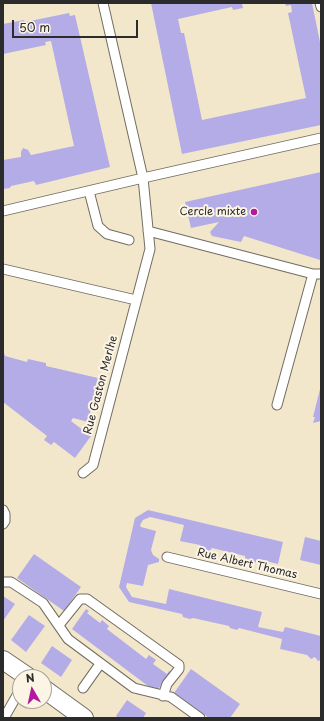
<!DOCTYPE html>
<html>
<head>
<meta charset="utf-8">
<style>
	body { margin:0 }
	#map { position:relative; width:324px; height:721px; overflow:hidden; background:#f3e7cb; font-family:"Playpen Sans",sans-serif }
	canvas { display:block }
	.frame { position:absolute; inset:0; border:4px solid #2b2b2b; pointer-events:none }
	.north { position:absolute; left:12px; top:669px; width:40px; height:40px; box-sizing:border-box; background:#fcf5e5; border:1px solid #a8a49b; border-radius:50%; rotate:351deg; font-size:11px; font-weight:700; line-height:16px; text-align:center; color:#2b2b2b }
	.north::after { content:''; display:block; margin:auto; width:14px; height:18px; background:#b5179e; clip-path:polygon(50% 0,100% 100%,50% 72%,0 100%) }
	.scale { position:absolute; left:12px; top:20px; width:126px; height:18px; box-sizing:border-box; border:2px solid #2b2b2b; border-top:0; padding-left:5px; font-size:12px; line-height:14px; white-space:nowrap; color:#2b2b2b; -webkit-text-stroke:3px #fcf5e5; paint-order:stroke }
</style>
</head>
<body>
<div id="map">
<canvas width="324" height="721"></canvas>
<div class="frame"></div>
<div class="north">N</div>
<div class="scale">50 m</div>
</div>
<script>
const context = document.querySelector('canvas').getContext('2d');
context.lineJoin = 'round';
function fillPath(path, color) {
  context.fillStyle = color;
  context.fill(path, 'evenodd');
}
function toPath(rows) {
  const path = new Path2D();
  for (const r of rows) {
    path.moveTo(r[0], r[1]);
    for (let i = 2; i < r.length; i += 2) path.lineTo(r[i], r[i + 1]);
  }
  return path;
}
function strokePath(path, color, width, dash) {
  context.strokeStyle = color;
  context.lineWidth = width;
  context.lineCap = dash ? 'butt' : 'round';
  context.setLineDash(dash || []);
  context.stroke(path);
}
function drawText(font, color, halo, rows, align = 'center') {
  context.font = font + ' "Playpen Sans",sans-serif';
  context.lineWidth = 4;
  context.setLineDash([]);
  context.textBaseline = 'middle';
  context.strokeStyle = halo;
  context.fillStyle = color;
  for (const [text, x, y, turn = 0] of rows) {
    context.save();
    context.translate(x, y);
    context.rotate((+turn || 0) * Math.PI / 180);
    context.textAlign = isNaN(turn) ? turn : align;
    if (halo) context.strokeText(text, 0, 0);
    context.fillText(text, 0, 0);
    context.restore();
  }
}
fillPath(toPath([
	[151,3,246,3,242,4,243,8,233,10,232,7,178,19,181,33,184,33,202,120,306,98,288,13,292,12,291,5,286,6,285,3,312,3,321,47,321,125,182,154],
	[69,13,70,16,75,15,110,167,36,185,34,181,11,186,10,188,3,189,3,160,21,157,21,152,23,148,28,150,31,155,74,146,51,41,45,42,46,45,3,54,3,24,24,20,25,22],
	[321,172,320,260,244,236,241,242,212,236,210,232,219,222,191,228,185,202],
	[3,350,5,356,27,362,28,359,46,363,46,366,98,378,88,422,73,418,71,421,91,436,75,458,54,442,51,445,44,440,47,436,3,402],
	[320,389,321,421,313,423,315,417,313,417],
	[148,510,283,542,278,564,258,559,255,563,250,566,246,563,245,556,212,548,207,554,202,554,200,545,180,541,184,525,150,517,143,520,140,525,141,527,156,531,151,550,153,555,159,559,159,562,148,565,143,586,127,583,126,587,132,597,166,604,169,589,262,612,258,627,283,632,285,627,321,636,321,660,318,661,315,657,311,659,307,655,280,649,282,639,239,628,237,630,230,628,229,626,193,618,190,619,183,617,182,614,129,602,119,587,135,518],
	[305,537,321,541,321,565,300,560],
	[34,554,81,587,64,611,17,578],
	[3,596,15,604,3,621],
	[86,609,89,611,87,613,100,623,102,620,109,626,107,629,146,659,149,655,156,660,153,664,167,674,169,671,171,672,156,692,72,629],
	[29,615,45,626,26,652,11,640],
	[52,646,72,660,61,677,41,663],
	[191,669,240,704,230,718,209,718,174,693],
	[127,700,146,713,143,718,118,718,116,716]
]), '#b4ace7');
const lane = toPath([
	[320,3,321,7],
	[89,191,98,226,107,234,129,240],
	[3,211,143,178,321,138],
	[148,231,313,274,321,274],
	[3,269,136,300],
	[277,405,313,274],
	[83,473,93,465,150,249,143,178,103,3],
	[3,510,5,514,5,521,3,524],
	[167,557,321,594],
	[3,582,11,582,43,603,68,639,134,688,171,697,200,718],
	[59,625,80,599,87,599,179,665,179,669,167,684,163,696],
	[83,688,100,664],
	[4,718,20,690]
]);
const street = toPath([
	[3,660,28,677],
	[44,689,84,718]
]);
strokePath(lane, '#716d63', 11);
strokePath(street, '#716d63', 20);
strokePath(lane, '#fff', 9);
strokePath(street, '#fff', 18);
for (const [x, y, r, color] of [
	[254,212,4,"#b5179e"]
]) {
  const dot = new Path2D();
  dot.arc(x, y, r, 0, 2 * Math.PI);
  context.fillStyle = color;
  context.fill(dot);
  strokePath(dot, '#fcf5e5', 1.5);
}
drawText('11px', '#2b2b2b', '#fcf5e5', [
	["Cercle mixte",246,212]
], 'right');
drawText('11px', '#2b2b2b', '#fcf5e5', [
	["Rue Gaston Merlhe",101,385,-75],
	["Rue Albert Thomas",247,564,13]
]);
</script>
</body>
</html>
